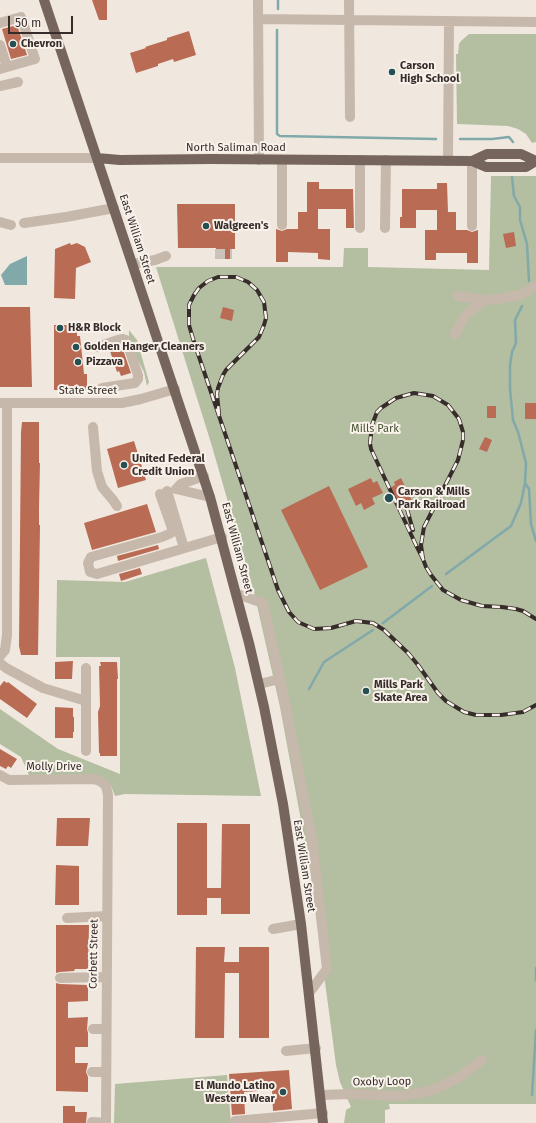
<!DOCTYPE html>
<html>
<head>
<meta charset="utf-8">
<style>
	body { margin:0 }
	#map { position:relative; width:536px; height:1123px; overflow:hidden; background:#f0e8df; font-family:"Fira Sans",sans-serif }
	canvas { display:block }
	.scale { position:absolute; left:8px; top:16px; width:65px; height:18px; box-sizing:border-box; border:2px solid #362d2a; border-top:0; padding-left:5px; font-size:12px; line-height:14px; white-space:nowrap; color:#362d2a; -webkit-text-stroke:3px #f8f2eb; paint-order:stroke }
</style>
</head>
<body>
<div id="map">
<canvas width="536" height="1123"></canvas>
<div class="scale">50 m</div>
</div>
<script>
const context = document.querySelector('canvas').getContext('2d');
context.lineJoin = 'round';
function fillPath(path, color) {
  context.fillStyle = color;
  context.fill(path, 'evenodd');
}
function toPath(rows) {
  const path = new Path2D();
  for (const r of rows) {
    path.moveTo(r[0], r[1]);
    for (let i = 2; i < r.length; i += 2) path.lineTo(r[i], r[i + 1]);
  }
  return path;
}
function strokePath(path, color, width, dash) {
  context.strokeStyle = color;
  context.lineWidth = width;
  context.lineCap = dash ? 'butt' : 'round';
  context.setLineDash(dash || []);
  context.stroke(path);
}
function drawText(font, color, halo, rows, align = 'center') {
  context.font = font + ' "Fira Sans",sans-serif';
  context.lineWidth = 4;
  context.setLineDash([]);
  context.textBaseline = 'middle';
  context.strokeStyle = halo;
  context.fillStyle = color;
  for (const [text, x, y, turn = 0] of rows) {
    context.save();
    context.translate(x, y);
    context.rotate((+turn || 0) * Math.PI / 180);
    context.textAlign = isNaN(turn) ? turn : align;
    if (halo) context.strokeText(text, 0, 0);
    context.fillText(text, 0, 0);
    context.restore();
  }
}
fillPath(toPath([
	[469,34,536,34,536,142,532,143,526,134,518,129,508,126,457,124,456,54,458,54,459,44,461,41],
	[491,176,536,176,536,1104,389,1104,390,1109,385,1110,385,1123,344,1123,346,1110,351,1107,340,1082,336,1065,310,869,280,707,254,592,211,443,156,267,343,267,344,248,368,248,368,267,489,270],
	[129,330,137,340,149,382,147,386,144,372,135,355,135,348,129,337],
	[206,558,235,668,261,796,125,794,115,796,111,786,105,780,97,777,29,775,21,757,0,744,0,709,58,749,120,774,120,657,56,657,57,580,125,582],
	[227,1075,231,1123,114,1123,115,1084]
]), '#b4bea0');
fillPath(toPath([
	[27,256,27,285,5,285,1,275,10,264]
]), '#81a9aa');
strokePath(toPath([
	[278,0,278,9],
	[277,30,277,134,280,136,436,139],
	[460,139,492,139,509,137,513,142],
	[512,177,514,196,520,207,520,220,527,244,529,281],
	[522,306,515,320,516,343,512,352,510,365,510,389,513,420,518,432,526,463,525,483,529,489,531,524,536,541],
	[446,574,511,526,521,503,525,483],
	[383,623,432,586],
	[309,689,324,662,373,630],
	[536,968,536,980],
	[532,1095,536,1030]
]), '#81a9aa', 2.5);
fillPath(toPath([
	[92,0,107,0,107,20,99,20],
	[17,25,27,55,11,59,2,29],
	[189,31,196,55,174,62,173,59,158,64,158,66,136,73,130,53,146,48,145,47,167,40,167,38],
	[307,182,319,182,319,189,353,189,354,228,346,228,346,209,318,209,318,229,330,229,330,260,318,259,318,253,288,252,288,262,276,262,276,229,282,231,287,229,298,229,298,212,307,212],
	[437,183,447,183,448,212,456,212,456,230,467,230,472,232,478,230,478,263,467,263,467,253,436,253,436,260,425,260,425,230,437,230,437,210,416,210,416,228,400,228,400,217,402,217,402,189,437,189],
	[177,204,235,204,235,249,231,249,231,259,216,259,216,248,178,248],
	[514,232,516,246,506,248,503,234],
	[70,243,71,245,77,243,85,247,91,262,76,268,75,299,54,298,55,249],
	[0,307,30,307,32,387,0,387],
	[223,307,234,310,232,321,220,318],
	[54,325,77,325,77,336,80,336,84,374,87,374,87,390,54,390],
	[122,347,131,373,121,376,119,371,117,372,110,351],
	[525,403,536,403,536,419,525,419],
	[487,406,496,406,496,418,487,418],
	[22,422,39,422,39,463,40,463,39,508,39,525,40,525,38,655,21,655,19,646,21,432],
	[485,437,492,440,487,452,479,449],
	[134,441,146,480,118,488,107,449],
	[371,478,373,483,377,481,383,493,372,498,375,504,364,510,361,503,356,506,348,489],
	[401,478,413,503,398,510,388,489,395,485,394,482],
	[329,486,368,567,320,590,281,510],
	[147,504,156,532,92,550,84,523],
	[158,545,159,549,118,561,117,556],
	[140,568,142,574,121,581,119,574],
	[73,661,72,679,55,679,55,662],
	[100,662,117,662,118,679,117,679,117,756,100,756,100,753,99,753,98,712,100,706,99,666,101,666],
	[4,681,7,683,8,682,37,704,27,718,0,699,0,686],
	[55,707,73,708,73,717,74,717,74,732,73,732,73,738,55,738],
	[0,749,17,759,11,768,8,766,6,769,0,766],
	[57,818,90,818,88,846,56,846],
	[177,823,207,823,207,888,221,888,222,824,250,824,250,914,221,914,221,898,207,898,207,915,177,915],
	[56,865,79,866,79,905,55,905],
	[56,925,89,925,88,969,75,969,74,971,60,972,56,973],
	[196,947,225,947,224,962,239,962,239,947,269,947,269,1038,239,1038,239,973,225,973,224,1038,195,1038],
	[56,983,60,984,88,985,88,1001,68,1002,68,1018,88,1017,87,1029,88,1033,88,1047,75,1047,75,1063,88,1063,86,1072,88,1077,88,1092,56,1091],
	[289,1070,292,1109,273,1111,272,1090,244,1092,245,1114,232,1115,229,1074],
	[63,1106,75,1106,75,1112,87,1112,86,1123,63,1123]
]), '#b96b54');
strokePath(toPath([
	[215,254,232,254]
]), '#cbc3bb', 10, [10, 5]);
strokePath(toPath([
	[258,0,259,160],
	[349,0,350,117],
	[258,19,536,22],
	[0,23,21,17,35,59,0,69],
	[0,45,7,67],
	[0,86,18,82],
	[0,158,97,158],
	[448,161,449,21],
	[0,222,11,225],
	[24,223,66,217,114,208],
	[282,225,282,160],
	[472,226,472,161],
	[360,228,360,160],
	[385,228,386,160],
	[133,264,155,260,166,256],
	[458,296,485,300,497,299,520,295,536,286],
	[455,334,465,316,476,306,485,300],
	[97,347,118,340,123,339,126,340,138,375,138,379,135,383,102,388],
	[0,403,122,403,141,399,175,389],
	[93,427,97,471,102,487,113,500,117,506],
	[176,489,210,497],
	[176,489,181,484,204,476],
	[167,491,184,548],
	[160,494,172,528,172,532,169,534,162,537,91,557,88,563,90,572,97,574,222,537],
	[237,594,263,603,280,679],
	[0,656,5,650,7,635,7,403],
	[0,663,6,668,43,688,86,701],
	[86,668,86,751],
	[259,684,280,679,312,839,327,969,309,993],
	[0,775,9,780,94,779,100,781,106,786,108,795,106,1123],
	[67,918,107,916],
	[273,929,301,924],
	[60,978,106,977],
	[93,1029,106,1029],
	[286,1051,316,1048],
	[92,1072,106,1072],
	[321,1095,351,1094,399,1096,426,1092,442,1086,458,1078,482,1060],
	[235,1121,323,1113],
	[92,1122,106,1123]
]), '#c7b8ac', 10);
strokePath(toPath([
	[44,0,210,497,249,643,264,707,283,804,301,924,323,1123],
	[97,158,120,160,211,159,472,161,487,154,521,154,536,161],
	[472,161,486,167,526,167,536,161]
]), '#76655d', 10);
const rail = toPath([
	[219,414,217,394,218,388,223,375,226,370,259,337,264,325,266,318,264,302,257,290,248,282,236,277,218,277,208,281,199,288,194,295,189,305,189,325,194,342,278,590,289,612,298,622,314,629,331,628,356,621,373,623,384,630,408,653,418,665,438,693,446,701,464,712,476,715,501,715,523,712,536,705],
	[407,509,413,530],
	[423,559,421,545,424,527,458,460,463,440,463,432,459,419,448,405,433,396,414,393,396,398,381,408,377,412,372,425,370,443,371,449,416,545,423,559,426,567,431,575,443,590,461,600,482,606,502,607,516,609,523,611,536,619]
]);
strokePath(rail, '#362d2a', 4);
strokePath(rail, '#f8f2eb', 2.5, [8]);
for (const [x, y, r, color] of [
	[13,44,4,"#245053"],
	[392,72,4,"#245053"],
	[206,226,4,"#245053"],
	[60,328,4,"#245053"],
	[76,347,4,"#245053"],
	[78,362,4,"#245053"],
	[124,465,4,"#245053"],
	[389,498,5,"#245053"],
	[366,691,4,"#245053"],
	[283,1092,4,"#245053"]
]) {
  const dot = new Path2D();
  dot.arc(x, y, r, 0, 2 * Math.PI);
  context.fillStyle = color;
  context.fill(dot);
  strokePath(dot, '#f8f2eb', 1.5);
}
drawText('bold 11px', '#362d2a', '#f8f2eb', [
	["Chevron",21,44],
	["Carson",400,66],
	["High School",400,79],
	["Walgreen's",214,226],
	["H&R Block",68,328],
	["Golden Hanger Cleaners",84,347],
	["Pizzava",86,362],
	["United Federal",132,459],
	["Credit Union",132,472],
	["Carson & Mills",398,492],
	["Park Railroad",398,505],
	["Mills Park",374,685],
	["Skate Area",374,698],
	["El Mundo Latino",275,1086,"right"],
	["Western Wear",275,1099,"right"]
], 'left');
drawText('11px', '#362d2a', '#f8f2eb', [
	["North Saliman Road",236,148],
	["East William Street",137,239,72],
	["State Street",88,391],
	["East William Street",237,548,75],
	["Molly Drive",54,767],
	["East William Street",304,866,81],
	["Corbett Street",94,954,-89],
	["Oxoby Loop",382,1082,-1]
]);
drawText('11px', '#465130', '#f8f2eb', [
	["Mills Park",375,429]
]);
</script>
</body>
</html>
